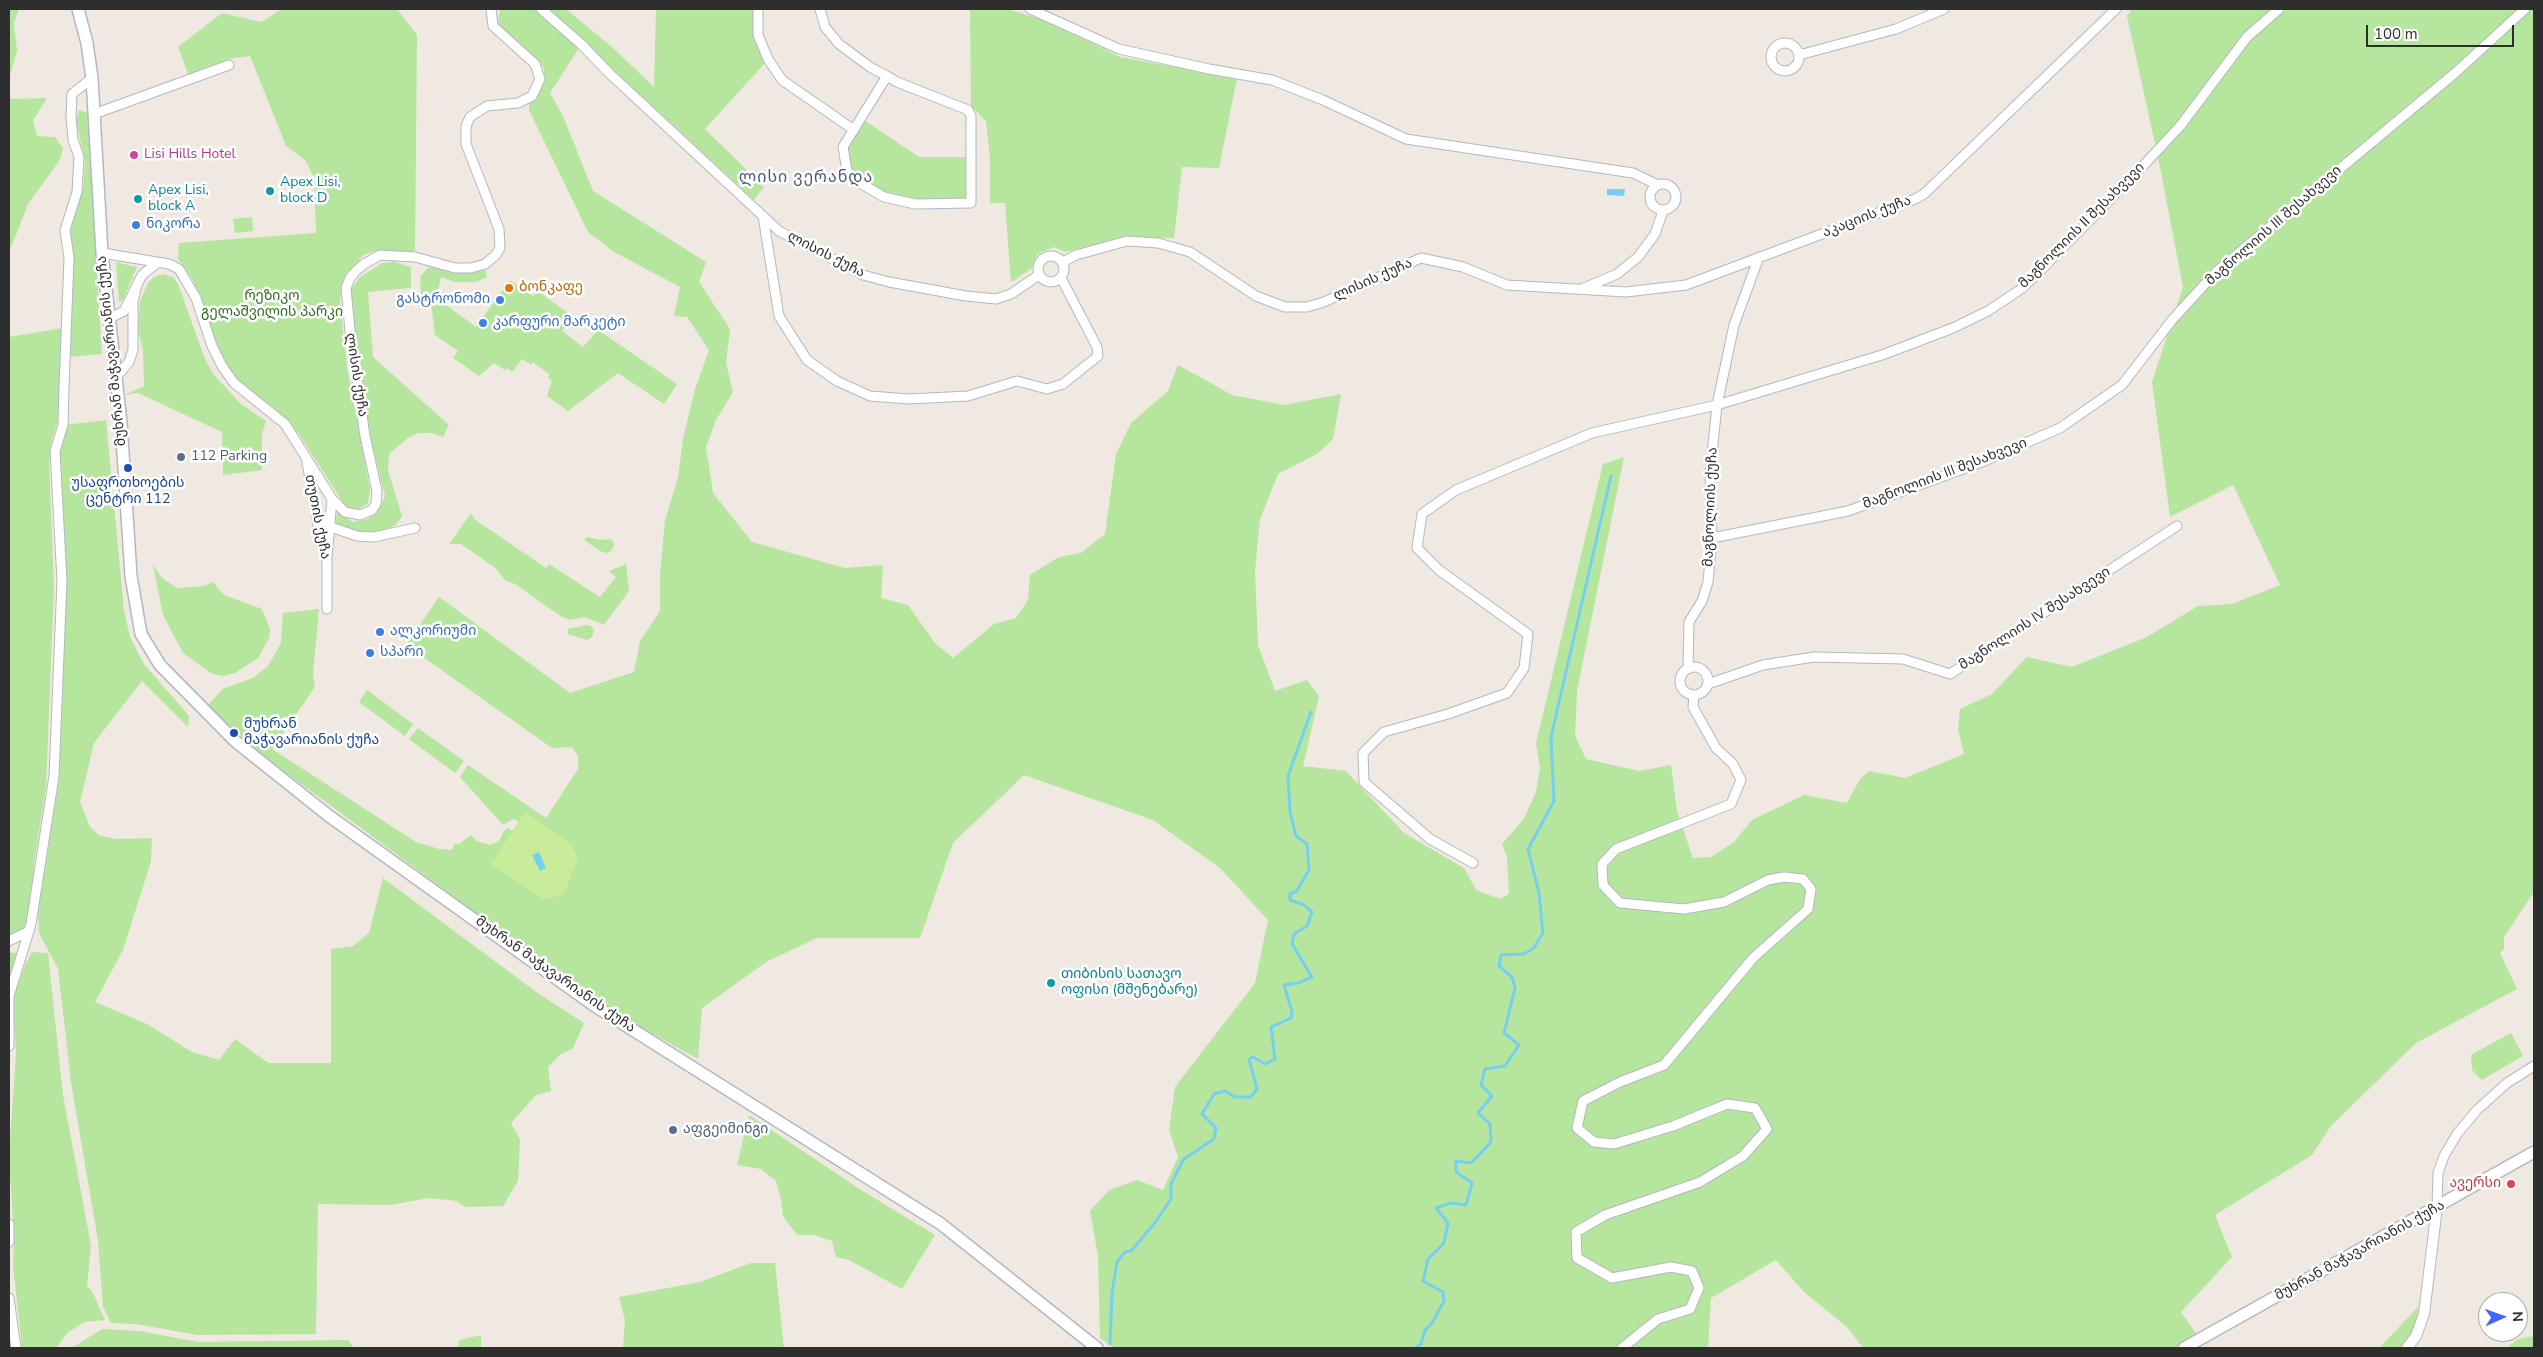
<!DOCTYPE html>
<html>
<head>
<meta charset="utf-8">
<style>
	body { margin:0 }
	#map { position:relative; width:2543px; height:1357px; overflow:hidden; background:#efe9e1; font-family:"Nunito Sans",sans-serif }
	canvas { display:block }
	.frame { position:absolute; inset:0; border:10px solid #2e2e2e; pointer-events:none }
	.north { position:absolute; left:2478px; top:1292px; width:50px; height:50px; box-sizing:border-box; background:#fff; border:1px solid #ababab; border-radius:50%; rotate:88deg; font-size:14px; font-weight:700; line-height:20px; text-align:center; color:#2e2e2e }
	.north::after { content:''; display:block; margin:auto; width:18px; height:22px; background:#4264fb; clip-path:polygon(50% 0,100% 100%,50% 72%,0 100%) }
	.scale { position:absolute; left:2366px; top:25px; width:148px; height:22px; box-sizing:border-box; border:2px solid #2e2e2e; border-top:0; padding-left:6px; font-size:15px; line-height:18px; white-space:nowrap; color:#2e2e2e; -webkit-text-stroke:4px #fff; paint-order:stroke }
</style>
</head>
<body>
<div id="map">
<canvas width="2543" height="1357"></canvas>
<div class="frame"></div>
<div class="north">N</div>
<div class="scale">100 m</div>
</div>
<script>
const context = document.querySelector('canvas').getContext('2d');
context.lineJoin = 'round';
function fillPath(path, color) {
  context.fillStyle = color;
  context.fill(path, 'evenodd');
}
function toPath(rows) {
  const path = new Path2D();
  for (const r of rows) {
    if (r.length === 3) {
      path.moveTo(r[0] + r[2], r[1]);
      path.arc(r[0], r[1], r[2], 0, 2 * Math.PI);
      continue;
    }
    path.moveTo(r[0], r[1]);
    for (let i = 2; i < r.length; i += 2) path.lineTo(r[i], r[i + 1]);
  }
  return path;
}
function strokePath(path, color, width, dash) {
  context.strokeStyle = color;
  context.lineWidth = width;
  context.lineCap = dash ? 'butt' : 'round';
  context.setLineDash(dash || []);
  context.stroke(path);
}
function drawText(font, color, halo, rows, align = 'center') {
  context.font = font + ' "Nunito Sans","Noto Sans Georgian",sans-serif';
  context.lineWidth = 5;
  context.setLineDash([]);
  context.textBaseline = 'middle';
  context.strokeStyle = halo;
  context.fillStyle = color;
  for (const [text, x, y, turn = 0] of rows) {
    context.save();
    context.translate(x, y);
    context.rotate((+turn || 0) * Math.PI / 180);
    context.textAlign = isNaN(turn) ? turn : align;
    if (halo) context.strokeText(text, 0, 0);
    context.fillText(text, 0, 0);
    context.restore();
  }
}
fillPath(toPath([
	[9,9,19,9,14,23,17,51,9,79],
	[282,9,397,9,417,35,415,251,375,251,363,255,344,279,341,290,340,303,348,373,370,490,368,503,359,509,350,510,344,504,299,434,284,416,238,383,225,366,214,343,193,280,178,259,179,243,316,233,314,177,305,160,286,146,250,56,229,59,188,74,178,47,222,13,261,22],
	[500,9,535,9,579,48,550,93,563,116,593,191,706,262,699,282,730,329,726,363,733,392,716,420,706,447,713,493,752,542,845,568,883,565,881,598,908,605,935,643,953,658,994,624,1016,618,1028,600,1030,575,1059,557,1081,553,1105,534,1116,454,1131,423,1168,391,1178,365,1232,395,1284,405,1341,394,1333,439,1317,454,1278,474,1260,519,1255,571,1258,645,1275,691,1307,680,1319,696,1303,766,1346,771,1404,833,1464,868,1476,890,1500,899,1509,894,1507,857,1502,844,1523,820,1536,792,1540,767,1536,743,1603,464,1624,457,1577,691,1575,736,1586,759,1639,771,1671,765,1677,811,1693,858,1711,857,1734,842,1752,820,1804,795,1847,803,1860,779,1869,771,1905,778,1964,754,1958,729,1960,709,1992,694,2027,657,2072,667,2147,637,2198,606,2232,604,2280,585,2233,485,2170,517,2152,382,2183,287,2159,162,2127,16,2132,9,2534,9,2534,892,2504,937,2504,949,2500,953,2517,989,2416,1043,2330,1127,2312,1155,2215,1215,2232,1257,2181,1312,2197,1335,2184,1348,1863,1348,1847,1327,1803,1291,1776,1260,1711,1298,1708,1348,1114,1348,1100,1338,1098,1256,1090,1211,1109,1190,1137,1180,1163,1190,1178,1157,1169,1130,1175,1087,1255,983,1268,920,1220,868,1153,820,1024,775,953,843,920,938,817,938,766,962,702,1008,698,1059,633,1023,530,953,265,757,207,706,223,689,253,678,268,666,281,643,283,613,319,609,313,674,315,687,272,749,416,842,439,849,452,850,454,844,459,844,471,835,477,841,490,845,499,841,504,831,508,828,516,832,522,825,514,819,503,825,460,777,468,765,546,818,578,769,578,756,572,747,552,748,406,645,439,597,570,693,634,672,640,641,660,611,660,575,665,520,678,478,683,439,695,389,709,350,687,317,674,316,680,287,614,252,588,232,529,110,529,103,536,99,544,80,544,69,539,61,500,27,498,20],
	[548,9,566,9,613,48,654,87,656,9,755,9,766,62,705,129,764,187,754,200],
	[970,9,1007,9,1047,21,1120,57,1237,78,1219,168,1182,167,1174,238,1120,238,1065,252,1054,247,1037,254,1032,268,1011,282,1005,203,990,203,990,158,986,121,971,106],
	[47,98,33,120,37,136,55,137,63,148,60,160,28,204,9,253,9,99],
	[79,110,87,113,102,354,68,357,73,256,69,231,83,188,85,162,76,121],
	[861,118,919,157,971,157,971,203,915,204,884,197,847,171,843,147],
	[252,217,253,231,235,233,233,219],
	[116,262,137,267,123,300,119,302],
	[395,262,411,267,411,288,368,292,373,357,449,425,443,437,431,433,418,433,408,438,389,454,388,470,402,516,395,526,372,534,357,532,336,523,337,512,353,522,368,519,380,508,385,496,372,444,357,362,351,289,360,277,382,263],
	[429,267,459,273,486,270,487,277,476,282,455,282,441,277,438,291,446,305,476,327,510,280,533,296,538,291,572,316,562,331,583,347,598,330,677,384,664,404,618,373,568,411,547,396,552,381,548,377,549,374,533,362,531,365,522,359,512,372,507,368,505,370,494,363,479,376,453,358,458,351,435,335,431,303,421,297,420,277],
	[163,274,174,278,178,284,205,359,214,375,241,404,266,421,262,434,262,470,223,475,222,432,138,393,125,395,144,386,143,351,138,329,140,301,148,283,154,277],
	[63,328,58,420,51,443,49,462,54,587,46,787,34,863,34,893,28,920,14,942,9,943,9,337],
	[106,420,124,611,130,637,144,664,189,716,188,727,142,681,94,743,80,802,90,827,100,836,117,839,152,838,151,861,123,950,95,1002,147,1024,192,1052,219,1060,235,1039,268,1063,331,1063,331,949,353,946,369,933,383,878,539,994,584,1023,573,1048,560,1055,548,1067,551,1091,536,1095,511,1123,520,1140,518,1181,503,1206,465,1207,457,1201,429,1198,390,1205,318,1204,316,1334,197,1335,136,1324,111,1323,103,1307,98,1241,71,1082,58,969,39,933,38,911,59,780,65,613,56,453,65,425],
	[471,513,474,519,546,568,549,564,600,597,616,577,609,571,626,564,629,591,604,625,585,617,571,620,562,617,515,584,506,581,494,567,461,544,449,544],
	[587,537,601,540,611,539,614,544,612,550,607,553,600,551,584,540],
	[153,565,162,578,177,588,204,586,213,582,224,595,262,609,270,629,269,638,258,658,235,673,223,676,212,674,183,653,163,615],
	[587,625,591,626,594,631,592,637,587,640,568,634,568,629],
	[367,690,413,724,405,736,359,702],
	[418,728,464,761,455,773,409,739],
	[9,952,21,954,9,981],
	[32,952,48,953,63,1095,91,1246,87,1286,92,1291,105,1320,85,1322,68,1332,56,1348,22,1348,13,1265,14,1239,9,1155,16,1054,13,998,25,965],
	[2511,1033,2523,1056,2482,1080,2472,1070,2471,1055],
	[749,1115,858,1188,935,1235,902,1289,849,1260,836,1257,832,1241,814,1235,797,1235,783,1216,781,1199,776,1181,761,1169,737,1165],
	[751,1263,775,1263,784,1348,623,1348,625,1320,619,1297,700,1282],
	[2419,1306,2413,1333,2400,1348,2379,1348],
	[102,1329,140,1331,198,1342,348,1340,354,1348,72,1348],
	[481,1335,481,1348,457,1348,460,1340],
	[2534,1336,2534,1348,2506,1348,2518,1339]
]), '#b6e59e');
fillPath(toPath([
	[525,812,571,844,578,859,563,895,543,899,491,864]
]), '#c9ec9a');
fillPath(toPath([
	[1607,189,1625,189,1624,196,1607,195],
	[539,852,546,868,540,871,532,855]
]), '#75cff0');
strokePath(toPath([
	[1110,1344,1112,1293,1117,1262,1125,1252,1131,1251,1154,1224,1171,1199,1171,1184,1183,1160,1214,1139,1216,1128,1202,1114,1214,1094,1225,1091,1235,1097,1251,1097,1257,1089,1249,1059,1253,1057,1265,1064,1275,1059,1271,1027,1291,1018,1292,1012,1284,985,1298,983,1312,977,1292,944,1294,934,1307,926,1312,912,1304,905,1290,900,1290,894,1297,891,1309,870,1307,844,1296,836,1290,812,1288,776,1311,712],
	[1415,1348,1421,1344,1425,1330,1432,1323,1444,1301,1443,1292,1423,1281,1428,1259,1444,1243,1448,1223,1436,1208,1451,1203,1466,1205,1472,1183,1456,1172,1456,1161,1471,1163,1491,1142,1490,1124,1478,1113,1492,1096,1481,1085,1485,1069,1505,1066,1519,1045,1504,1033,1515,988,1512,977,1499,966,1501,955,1523,954,1533,949,1543,933,1539,893,1528,849,1554,801,1551,737,1611,476]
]), '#75cff0', 3);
const minor = toPath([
	[541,9,581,44,610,74,779,231,863,275,889,282,966,296,996,299,1011,294,1039,275],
	[758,9,758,35,768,59,782,80,854,130],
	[820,9,825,27,839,44,870,67,887,76,897,82,968,110,971,116,971,203,915,204,884,197,858,182,847,171,843,147,887,76],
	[1030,9,1119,49,1209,69,1272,80,1323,100,1406,139,1633,173,1658,185],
	[1785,57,14],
	[1799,55,1896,29,1944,9],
	[94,114,229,65],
	[1663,197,13],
	[763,216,779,316,807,360,837,381,870,396,909,399,968,396,1017,381,1047,389,1063,384,1098,356,1097,347,1061,278],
	[102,253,169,264,179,269,196,298,212,346,222,366,234,383,285,424,332,499,345,512,360,515,372,510,376,504,377,491,365,436,350,331,346,288,350,278,357,270,364,264,380,255,415,257,455,268,471,268,485,264,496,255,500,248,499,229,466,144,466,126,470,117,487,106,518,103,532,96,540,79,535,64,493,26,491,9],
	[1051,269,13],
	[1063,262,1076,255,1127,241,1158,243,1190,252,1256,296,1285,307,1307,307,1324,302,1421,258,1463,267,1507,285,1626,292,1686,285,1915,199,1924,194,2116,9],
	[1584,288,1617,274,1638,257,1655,234,1663,211],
	[110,318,124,311,142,275,157,263],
	[117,376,129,362,133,350,133,301,137,285],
	[307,462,321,543,327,561,327,609],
	[317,516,331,527,357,536,374,537,415,528],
	[1712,538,1848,511,1982,462,2060,428,2122,385,2172,320,2216,272,2455,73,2525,9],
	[327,558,332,499],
	[1694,681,14],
	[1688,669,1689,622,1702,601,1708,582,1712,538,1710,473,1717,405,1734,325,1759,257],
	[1708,684,1763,665,1814,657,1903,659,1950,674,2177,526],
	[1473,863,1430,839,1364,782,1363,753,1384,732,1448,714,1507,693,1524,668,1528,634,1439,570,1417,548,1422,514,1456,490,1592,433,1717,405,1882,355,1953,328,1988,311,2021,289,2036,275,2142,167,2181,125,2247,37,2279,9],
	[9,941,29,931,31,924,54,776,62,581,55,451,63,425,64,387,69,258,65,230,77,192,79,157,73,140,71,116,72,94,92,78],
	[9,1046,9,996,29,931],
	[2437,1207,2438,1173,2444,1156,2457,1134,2477,1110,2507,1083,2534,1066],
	[9,1224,9,1242],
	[9,1298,16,1348],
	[1622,1348,1658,1319,1690,1309,1699,1288,1692,1271,1671,1267,1612,1278,1577,1258,1576,1232,1605,1215,1700,1182,1743,1156,1767,1129,1755,1108,1727,1104,1673,1126,1614,1144,1594,1142,1577,1128,1583,1101,1620,1082,1664,1065,1753,958,1808,909,1811,889,1803,879,1784,877,1768,880,1724,902,1684,909,1620,903,1603,885,1602,864,1616,849,1731,804,1741,780,1733,764,1716,748,1693,707,1694,695]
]);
const tertiary = toPath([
	[2407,1348,2416,1336,2424,1314,2437,1207]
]);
const secondary = toPath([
	[78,9,87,43,92,78,102,253,121,422,131,576,141,634,160,665,235,741,329,816,595,1006,941,1224,1097,1348],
	[2184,1348,2534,1152]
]);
strokePath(minor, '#b4b7c1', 11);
strokePath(tertiary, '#b4b7c1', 12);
strokePath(secondary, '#b4b7c1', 14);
strokePath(minor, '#fff', 9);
strokePath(tertiary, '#fff', 10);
strokePath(secondary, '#fff', 11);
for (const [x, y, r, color] of [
	[134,155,5,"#d1479c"],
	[270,191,5,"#0f9aa8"],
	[138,199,5,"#0f9aa8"],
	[136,225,5,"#3f7fe0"],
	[509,288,5,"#e8710a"],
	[500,300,5,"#3f7fe0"],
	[483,323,5,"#3f7fe0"],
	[181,457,5,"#5c6f8a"],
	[128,468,5,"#1a4fb4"],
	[380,632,5,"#3f7fe0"],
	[370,653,5,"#3f7fe0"],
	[234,733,5,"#1a4fb4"],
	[1051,983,5,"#0f9aa8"],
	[673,1130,5,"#5c6f8a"],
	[2511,1184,5,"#e0444e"]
]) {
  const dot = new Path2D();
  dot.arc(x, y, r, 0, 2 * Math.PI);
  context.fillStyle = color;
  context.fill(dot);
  strokePath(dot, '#fff', 2);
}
drawText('14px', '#b23c85', '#fff', [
	["Lisi Hills Hotel",144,155]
], 'left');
drawText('14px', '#0d838f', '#fff', [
	["Apex Lisi,",280,183],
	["block D",280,199],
	["Apex Lisi,",148,191],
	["block A",148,207],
	["თიბისის სათავო",1061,975],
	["ოფისი (მშენებარე)",1061,991]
], 'left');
drawText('14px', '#2e2e2e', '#fff', [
	["აკაციის ქუჩა",1867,217,-21],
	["მაგნოლიის II შესახვევი",2082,226,-45],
	["მაგნოლიის III შესახვევი",2274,226,-41],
	["ლისის ქუჩა",826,255,27],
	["ლისის ქუჩა",1373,280,-24],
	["მუხრან მაჭავარიანის ქუჩა",112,351,-96],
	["ლისის ქუჩა",356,375,81],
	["მაგნოლიის III შესახვევი",1945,474,-21],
	["მაგნოლიის ქუჩა",1711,507,-88],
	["თუთის ქუჩა",317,517,79],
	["მაგნოლიის IV შესახვევი",2035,619,-33],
	["მუხრან მაჭავარიანის ქუჩა",555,975,35],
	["მუხრან მაჭავარიანის ქუჩა",2360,1251,-29]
]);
drawText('14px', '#366cbe', '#fff', [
	["ნიკორა",146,225],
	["გასტრონომი",490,300,"right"],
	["კარფური მარკეტი",493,323],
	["ალკორიუმი",390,632],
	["სპარი",380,653]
], 'left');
drawText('14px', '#c56008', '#fff', [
	["ბონკაფე",519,288]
], 'left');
drawText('14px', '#2c6e1b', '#fff', [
	["რეზიკო",272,297],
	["გელაშვილის პარკი",272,313]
]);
drawText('14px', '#4e5e75', '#fff', [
	["112 Parking",191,457],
	["აფგეიმინგი",683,1130]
], 'left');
drawText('14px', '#164399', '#fff', [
	["უსაფრთხოების",128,484],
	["ცენტრი 112",128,500],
	["მუხრან",244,725,"left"],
	["მაჭავარიანის ქუჩა",244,741,"left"]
]);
drawText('14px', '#be3a42', '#fff', [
	["ავერსი",2501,1184]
], 'right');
context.letterSpacing = '1px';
drawText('16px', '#4d5680', '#fff', [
	["ლისი ვერანდა",806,178]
]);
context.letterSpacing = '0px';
</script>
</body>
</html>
